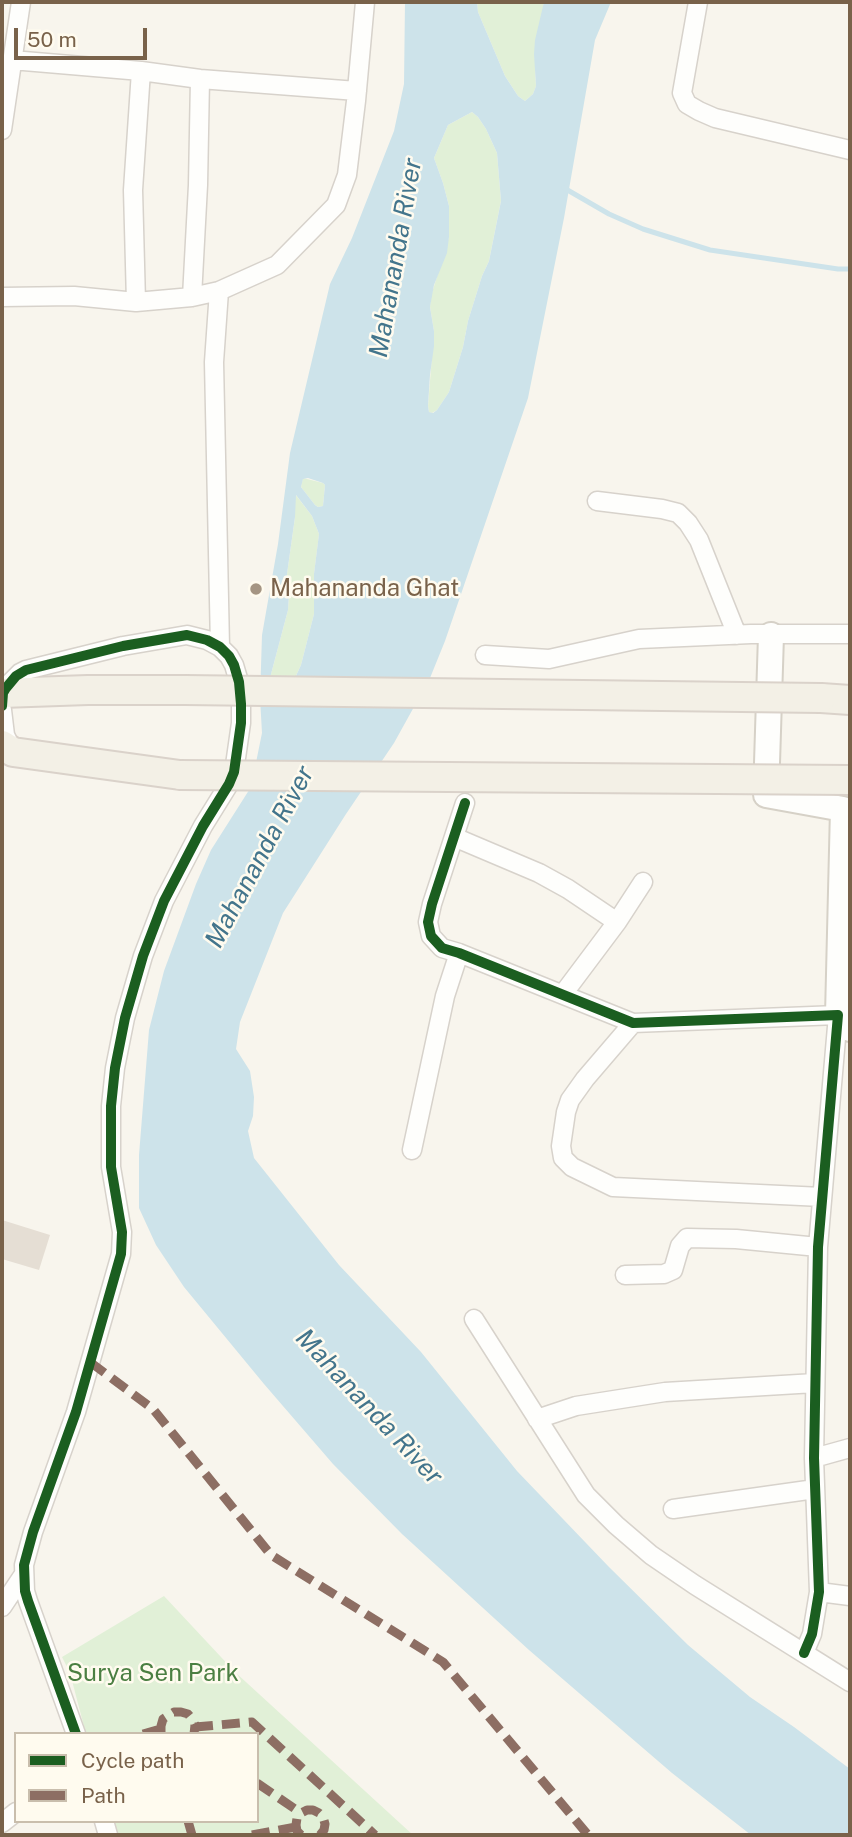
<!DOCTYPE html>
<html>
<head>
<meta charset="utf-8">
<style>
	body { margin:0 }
	#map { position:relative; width:852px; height:1837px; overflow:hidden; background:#f8f5ed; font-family:"Public Sans",sans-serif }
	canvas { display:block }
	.frame { position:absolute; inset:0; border:4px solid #79624a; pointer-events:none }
	.legend { position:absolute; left:14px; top:1732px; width:245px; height:91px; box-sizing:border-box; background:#fffbef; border:2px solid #c9bead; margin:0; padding:9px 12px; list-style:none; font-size:21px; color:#79624a }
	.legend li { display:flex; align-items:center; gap:14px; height:35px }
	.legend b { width:35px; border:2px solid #c9bead }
	.scale { position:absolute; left:14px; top:28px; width:133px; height:32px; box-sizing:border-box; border:4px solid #79624a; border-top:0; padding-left:9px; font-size:21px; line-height:24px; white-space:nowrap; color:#79624a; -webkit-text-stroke:5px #fffbef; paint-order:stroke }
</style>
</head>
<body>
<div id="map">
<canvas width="852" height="1837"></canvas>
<div class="frame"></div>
<ul class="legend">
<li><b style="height:9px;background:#1b5e20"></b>Cycle path</li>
<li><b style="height:9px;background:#8d6e63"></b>Path</li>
</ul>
<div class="scale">50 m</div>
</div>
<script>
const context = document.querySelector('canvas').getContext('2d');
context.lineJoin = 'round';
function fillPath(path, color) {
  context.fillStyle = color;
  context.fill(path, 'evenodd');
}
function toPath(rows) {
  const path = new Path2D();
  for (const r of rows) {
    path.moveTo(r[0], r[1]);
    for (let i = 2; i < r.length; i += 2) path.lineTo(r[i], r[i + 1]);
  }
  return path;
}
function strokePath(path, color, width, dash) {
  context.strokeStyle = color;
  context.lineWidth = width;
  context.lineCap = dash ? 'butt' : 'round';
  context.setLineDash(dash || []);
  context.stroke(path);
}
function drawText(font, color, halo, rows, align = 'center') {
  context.font = font + ' "Public Sans",sans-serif';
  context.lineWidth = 5;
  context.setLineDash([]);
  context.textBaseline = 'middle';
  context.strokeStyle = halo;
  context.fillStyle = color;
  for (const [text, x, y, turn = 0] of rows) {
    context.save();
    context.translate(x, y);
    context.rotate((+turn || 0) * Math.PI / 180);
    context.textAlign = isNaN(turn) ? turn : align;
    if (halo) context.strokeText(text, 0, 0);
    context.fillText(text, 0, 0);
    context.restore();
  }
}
fillPath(toPath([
	[477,2,544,2,535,69,536,86,533,94,525,101,518,96,505,76,478,12],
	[472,112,478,117,486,129,497,153,501,201,489,261,482,276,468,321,463,347,449,392,437,410,432,413,429,412,428,406,434,331,430,307,431,296,449,237,449,206,443,183,434,158,448,125],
	[303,478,323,483,325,485,323,506,318,507,315,505,301,487],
	[295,494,312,516,319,534,314,574,314,614,301,665,294,680,270,678,288,610,289,594,287,574,295,517],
	[164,1596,235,1672,413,1835,116,1835,112,1821,257,1821,257,1734,86,1734,70,1673,62,1657]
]), '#e1f0d7');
fillPath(toPath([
	[405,2,477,2,478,12,505,76,518,96,525,101,533,94,536,86,534,54,535,40,544,2,611,2,595,40,564,218,528,398,445,641,430,678,394,743,346,814,283,913,240,1022,236,1049,250,1071,254,1097,253,1116,248,1131,254,1158,339,1265,421,1352,517,1471,609,1567,688,1645,750,1697,794,1727,850,1769,850,1835,751,1835,672,1773,529,1650,402,1534,333,1464,264,1384,184,1287,156,1245,139,1208,139,1155,149,1030,164,971,196,884,211,850,251,787,262,733,260,698,262,635,278,544,290,453,330,284,352,238,394,131,404,84],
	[472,112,478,117,486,129,497,153,501,201,489,261,482,276,468,321,463,347,449,392,437,410,433,413,429,412,428,406,430,375,434,346,434,331,430,307,434,285,447,253,449,237,449,206,443,183,434,158,448,125],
	[308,478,323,483,325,485,323,506,318,507,315,505,301,487,303,479],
	[296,495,312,516,319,534,314,574,314,614,301,665,294,680,270,678,288,610,289,594,287,574,295,517]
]), '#cde3ea');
strokePath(toPath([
	[564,188,609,214,643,229,710,250,838,269,850,269]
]), '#cde3ea', 5);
fillPath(toPath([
	[2,1220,50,1235,39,1270,2,1259]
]), '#e5ded4');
const street = toPath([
	[698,2,682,93,687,104,699,111,715,118,850,150],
	[12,60,141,71,200,79,357,91],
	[2,130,21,2],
	[219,291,214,362,220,647],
	[2,297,74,296,136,302,192,297,219,291,277,265,336,205,347,175,356,101,365,2],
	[192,297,198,185,200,79],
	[136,302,133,190,141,71],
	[597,501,662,509,678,513,688,523,699,540,737,635],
	[485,655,549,659,639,639,751,634,850,634],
	[3,698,3,693,12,681,20,673,26,670,123,646,187,635,207,640,220,647,229,656,234,665,239,682,241,704,241,723,234,772,229,784,203,826,164,901,143,956,125,1018,115,1068,111,1106,111,1167,122,1232,121,1254,76,1412,33,1532,24,1565,25,1591,28,1601,76,1734],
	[2,710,5,735,13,752],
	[465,803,432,904,428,922,431,936,442,948,459,953,633,1023,838,1015,818,1247,814,1458,819,1592,812,1634,804,1653],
	[454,837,539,873,568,889,617,922],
	[563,994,617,922,643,882],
	[633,1023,585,1079,570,1100,566,1112,561,1146,563,1158,572,1167,613,1187,822,1197],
	[412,1150,445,996,459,953],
	[625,1275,664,1274,673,1270,680,1246,687,1238,736,1239,818,1247],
	[474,1319,586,1495,616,1525,651,1555,695,1585,850,1682],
	[537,1419,576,1406,665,1392,815,1383],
	[814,1458,850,1448],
	[673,1509,815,1489],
	[819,1592,850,1596],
	[2,1607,24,1574],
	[104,1821,108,1835],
	[2,1823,16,1812]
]);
const secondary = toPath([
	[771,635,766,795,843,809,838,1015,850,1029]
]);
const primary = toPath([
	[2,693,88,690,185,690],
	[821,698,850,700],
	[2,745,13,752,180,775]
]);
strokePath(street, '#d7d2cb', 21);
strokePath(secondary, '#d6d1c7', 28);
strokePath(primary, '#dad2ca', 32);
strokePath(street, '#fefefc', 18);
strokePath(secondary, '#fefefc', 24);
strokePath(primary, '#f3f0e6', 28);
const primaryBridge = toPath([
	[185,690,821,698],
	[180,775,850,780]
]);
strokePath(primaryBridge, '#dad2ca', 32, []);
strokePath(primaryBridge, '#f3f0e6', 28);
strokePath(toPath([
	[90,1362,153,1409,271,1555,443,1662,588,1835],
	[195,1727,252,1722,375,1835],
	[143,1734,161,1729],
	[161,1734,161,1726,163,1719,174,1712,181,1712,188,1714,192,1719,195,1725,194,1734],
	[257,1783,301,1813],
	[188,1821,192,1835],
	[252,1835,296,1827],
	[301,1835,297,1831,296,1825,297,1818,301,1813,307,1810,313,1810,319,1813,323,1817,325,1824,324,1830,320,1835]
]), '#8d6e63', 9, [18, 9]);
strokePath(toPath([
	[2,706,3,693,6,688,16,676,26,670,123,646,187,635,207,640,220,647,229,656,234,665,239,682,241,704,241,723,234,772,229,784,203,826,164,901,143,956,125,1018,115,1068,111,1106,111,1167,122,1232,121,1254,76,1412,33,1532,24,1565,25,1591,28,1601,76,1734],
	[465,803,432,904,428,922,431,936,442,948,459,953,633,1023,838,1015,818,1247,814,1458,819,1592,812,1634,804,1653]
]), '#1b5e20', 10);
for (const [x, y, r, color] of [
	[256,589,7,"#a59583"]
]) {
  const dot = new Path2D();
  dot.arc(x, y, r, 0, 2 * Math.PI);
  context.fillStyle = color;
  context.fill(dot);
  strokePath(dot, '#fffbef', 2.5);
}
drawText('24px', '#79624a', '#fffbef', [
	["Mahananda Ghat",270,589]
], 'left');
drawText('24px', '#4b7f42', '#fffbef', [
	["Surya Sen Park",153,1674]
]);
drawText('italic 26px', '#43758c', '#fffbef', [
	["Mahananda River",396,258,-80],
	["Mahananda River",260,857,-62],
	["Mahananda River",369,1407,47]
]);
</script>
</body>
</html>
